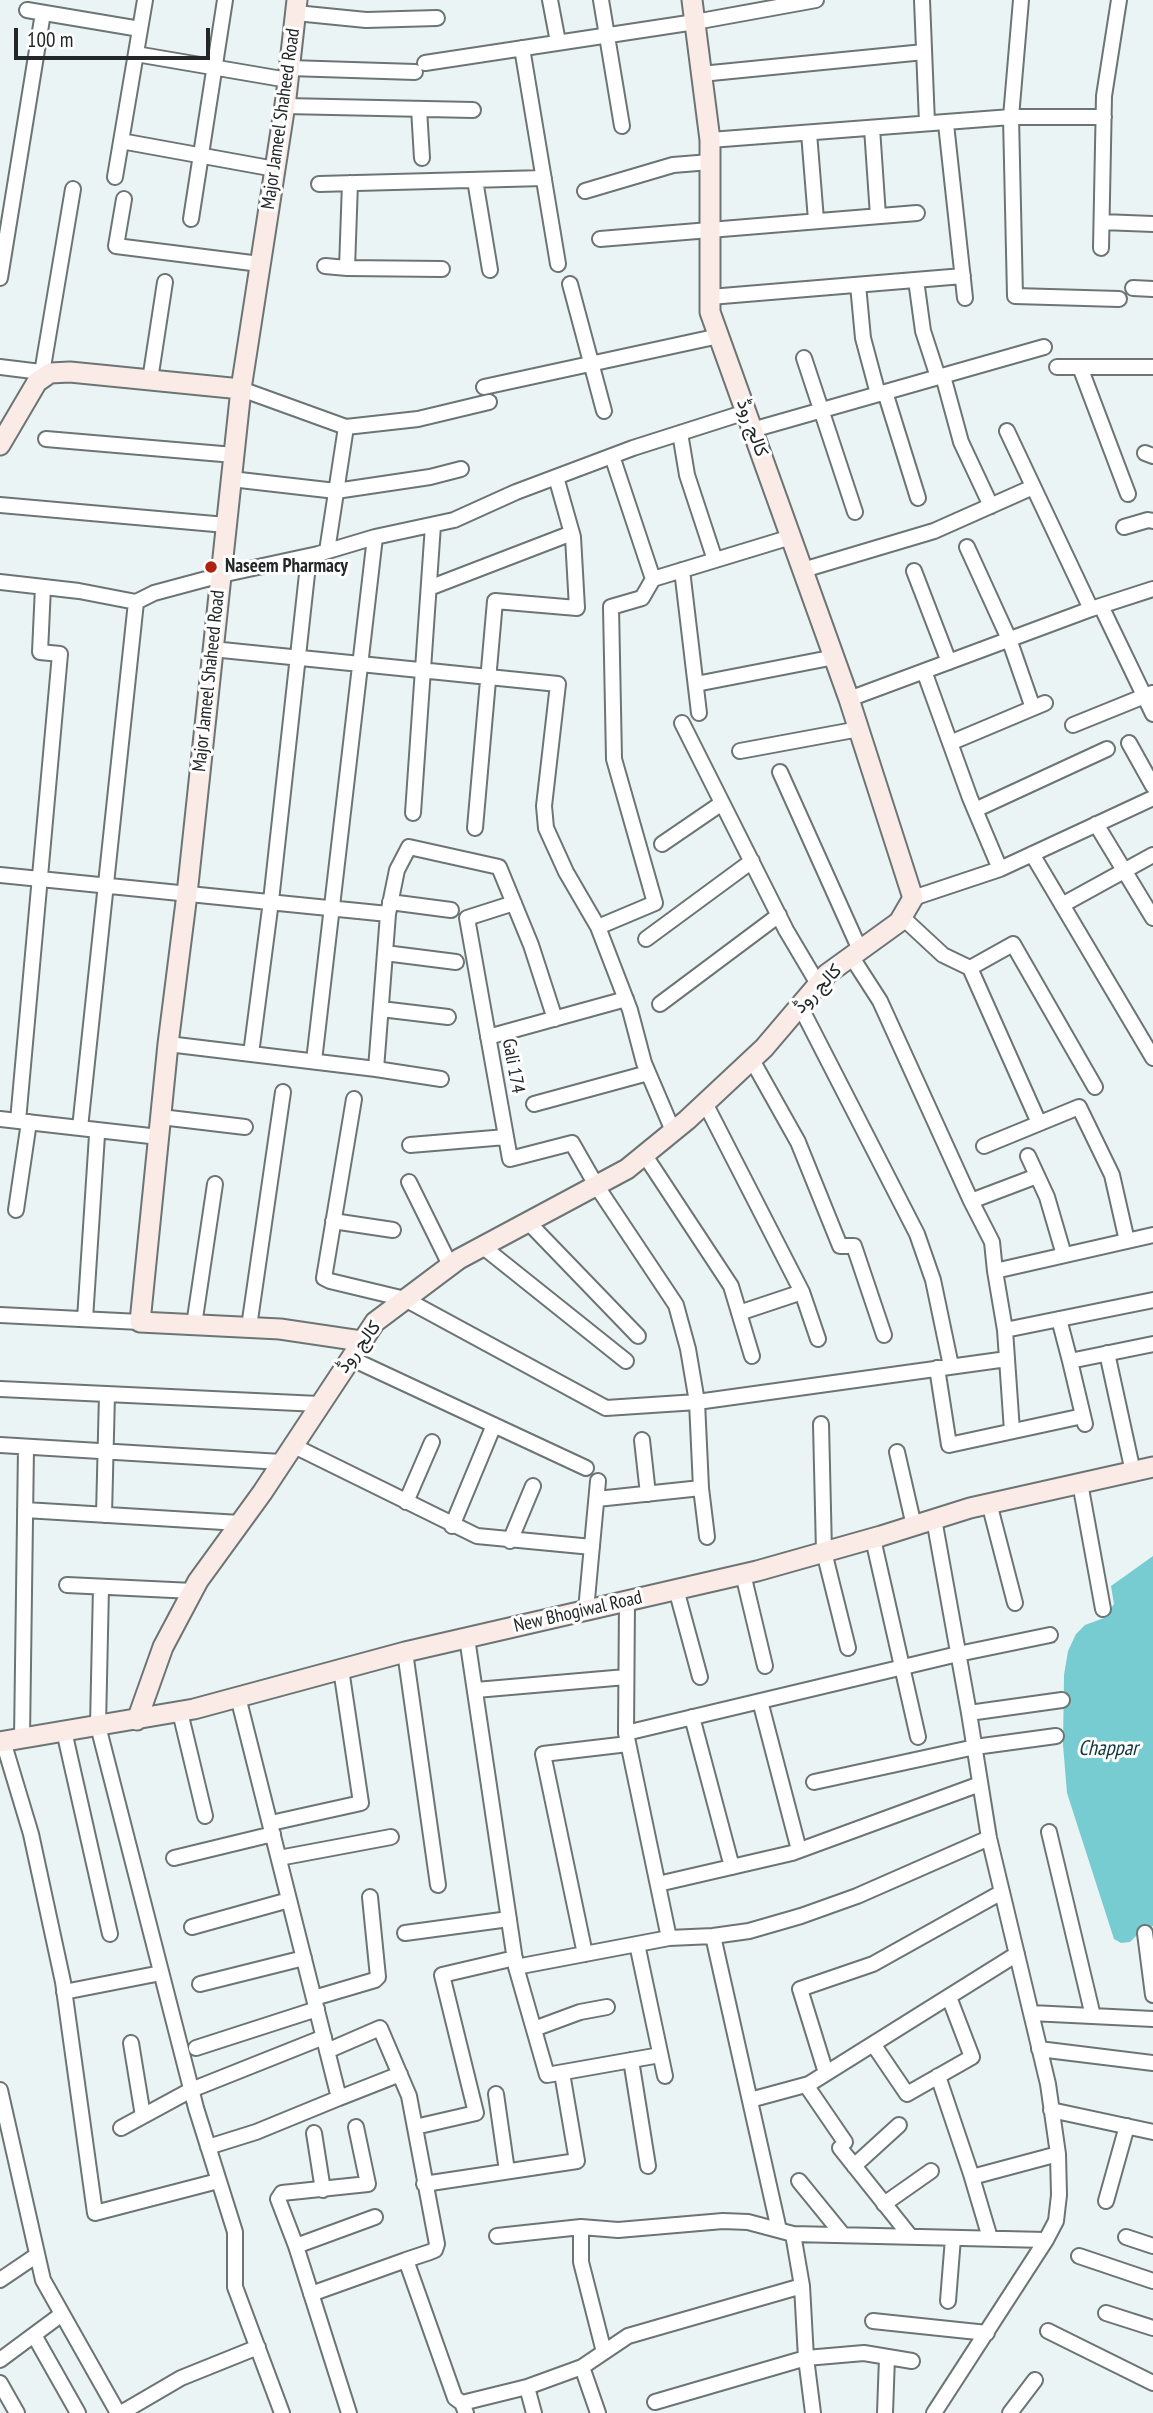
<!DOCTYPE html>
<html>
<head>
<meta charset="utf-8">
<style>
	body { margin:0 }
	#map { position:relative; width:1153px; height:2413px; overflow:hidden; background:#ebf4f4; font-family:"PT Sans Narrow",sans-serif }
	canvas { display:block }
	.scale { position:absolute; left:14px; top:28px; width:196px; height:32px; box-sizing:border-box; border:4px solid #232727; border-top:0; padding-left:9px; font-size:21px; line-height:24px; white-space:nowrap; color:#232727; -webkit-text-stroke:5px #fff; paint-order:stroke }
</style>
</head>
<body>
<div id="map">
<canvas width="1153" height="2413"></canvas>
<div class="scale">100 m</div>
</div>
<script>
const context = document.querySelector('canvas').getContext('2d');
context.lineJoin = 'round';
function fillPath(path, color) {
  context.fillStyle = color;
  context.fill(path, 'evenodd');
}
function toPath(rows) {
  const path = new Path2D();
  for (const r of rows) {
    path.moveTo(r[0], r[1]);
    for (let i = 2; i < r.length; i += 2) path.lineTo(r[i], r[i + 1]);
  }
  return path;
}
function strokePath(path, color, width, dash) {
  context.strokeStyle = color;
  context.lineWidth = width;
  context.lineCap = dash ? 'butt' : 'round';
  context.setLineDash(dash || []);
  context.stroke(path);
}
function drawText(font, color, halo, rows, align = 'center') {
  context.font = font + ' "PT Sans Narrow",Vazirmatn,sans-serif';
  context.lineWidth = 6;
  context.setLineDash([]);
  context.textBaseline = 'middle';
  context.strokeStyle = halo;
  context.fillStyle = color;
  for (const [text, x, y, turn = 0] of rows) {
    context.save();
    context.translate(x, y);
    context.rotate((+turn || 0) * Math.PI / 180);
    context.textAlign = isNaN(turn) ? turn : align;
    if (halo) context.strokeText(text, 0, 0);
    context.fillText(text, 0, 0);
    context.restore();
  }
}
fillPath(toPath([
	[1153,1556,1153,1926,1144,1928,1130,1942,1121,1943,1114,1939,1067,1793,1063,1745,1064,1675,1068,1651,1076,1634,1085,1625,1104,1618,1114,1604,1111,1586]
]), '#76ccd1');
const street = toPath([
	[550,0,558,42],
	[601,0,622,126],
	[922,0,927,123],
	[1021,0,1011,117,1015,296,1119,299],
	[27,10,140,29],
	[296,13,366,20,437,18],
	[522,48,558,264],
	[136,54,288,80],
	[425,63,695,22,816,0],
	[289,68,415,72],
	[701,74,924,52],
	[285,106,473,110],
	[419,109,422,158],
	[946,124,965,298],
	[872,128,878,216],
	[809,133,816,220],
	[710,140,1011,117,1104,117],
	[121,141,275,169],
	[115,177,145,0],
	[475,180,490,270],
	[319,184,544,178],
	[585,191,673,165,710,162],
	[124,199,116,246,260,264],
	[191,219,225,0],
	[1102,222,1153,224],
	[600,239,917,213],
	[1101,248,1104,96,1119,0],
	[325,266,347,268,350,183],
	[347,268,442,269],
	[0,278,43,13],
	[916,280,923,331,938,377],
	[570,284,604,411],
	[858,285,863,338,878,394],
	[1133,288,1153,289],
	[710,297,963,276],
	[804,358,855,512],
	[0,367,49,373],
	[1057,367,1153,367],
	[1080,367,1128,494],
	[42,373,73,189],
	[943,376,961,442,991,506],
	[150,380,165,282],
	[484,387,719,336],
	[241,389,346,427,327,551],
	[885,392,918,498],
	[346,427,418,419,489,402],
	[752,430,1044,347],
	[1007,431,1091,609],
	[680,433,687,475,715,560],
	[46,439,234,455],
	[1145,453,1153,456],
	[231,479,336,491,430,477,461,469],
	[0,505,226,525],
	[1124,527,1148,520,1153,521],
	[967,547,1009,639,1033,708],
	[682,570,699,713],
	[803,570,934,531,1033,487],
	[914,571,949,662],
	[653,579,791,537],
	[0,582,79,591,136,602],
	[429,588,572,533],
	[1101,606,1153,714],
	[212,649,558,684,544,806,546,828,566,872,598,927,630,1010,644,1063,673,1131],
	[924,671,970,798,1000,869,1153,798],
	[696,684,835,657],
	[849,699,1091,609,1153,589],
	[682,723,786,930,818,984],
	[1073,725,1152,693],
	[950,743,1045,703],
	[1129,743,1153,786],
	[740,751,859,729],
	[780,772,860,950],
	[975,810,1107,749],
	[413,813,433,525],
	[1096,824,1153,918],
	[475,828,495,601,577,608,573,537,556,477],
	[662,844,722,803],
	[1032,854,1153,1058],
	[0,875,388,914],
	[913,898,1000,869],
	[390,902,451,910],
	[514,903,467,918,510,1159,572,1143,596,1185,676,1305,688,1349,697,1402,701,1488,707,1537],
	[1062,905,1153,855],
	[902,917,943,955,970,968,1013,944,1095,1087],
	[598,927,655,903,614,759,611,607,642,598,653,579,612,456],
	[646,939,752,861],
	[385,953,456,962],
	[851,956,880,1001,971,1201,1037,1176],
	[970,968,1039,1123],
	[660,1004,779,915],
	[800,1006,917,1234,933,1280,951,1366],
	[381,1009,448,1017],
	[488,1037,626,999],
	[168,1044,376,1069,388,914,397,870,409,847,499,867,531,945,555,1019],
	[251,1054,271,901,309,556],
	[752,1060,798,1142,840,1246,854,1246,884,1335],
	[314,1061,375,537],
	[376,1069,441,1079],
	[354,1099,324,1278,330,1281,405,1299,606,1408,697,1402,1007,1359],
	[705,1103,802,1292,818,1339],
	[534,1104,648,1073],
	[161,1117,245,1127],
	[0,1119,159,1137],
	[18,1121,60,654,40,652,43,587],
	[80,1128,136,602,154,593,221,575,318,554,375,537,454,520,516,492,633,448,746,412],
	[410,1145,506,1137],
	[984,1146,1079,1107,1112,1175,1127,1241],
	[644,1154,731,1286,752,1356],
	[1028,1156,1047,1197,1064,1255],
	[409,1182,450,1265],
	[971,1201,992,1242,995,1271,1005,1330,1012,1431],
	[16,1210,29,1122],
	[333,1221,393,1230],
	[528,1222,638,1336],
	[482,1246,626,1361],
	[995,1271,1153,1235],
	[739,1313,802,1292],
	[0,1315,140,1322],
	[85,1319,97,1135],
	[1059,1319,1070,1361,1153,1344],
	[194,1325,215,1184],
	[249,1327,283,1092],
	[1005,1330,1153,1300],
	[1107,1353,1133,1472],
	[350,1358,586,1468],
	[1070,1361,1085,1424],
	[937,1368,949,1445,1083,1416],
	[0,1389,319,1404],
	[821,1424,824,1552,848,1648],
	[642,1440,648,1494],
	[0,1445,281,1462],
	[292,1445,477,1536,592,1547],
	[897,1452,914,1526],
	[1080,1483,1103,1609],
	[597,1499,701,1488],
	[406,1502,432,1442],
	[989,1503,1015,1603],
	[25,1510,240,1523],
	[104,1515,107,1394],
	[934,1519,969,1713,989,1838,1048,2084,1058,2154,1059,2195,1056,2221,1046,2240,934,2413],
	[452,1526,494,1425],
	[873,1539,918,1737],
	[510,1541,533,1486],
	[743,1574,765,1666],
	[67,1585,193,1591],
	[101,1587,98,1726,196,2108,235,2232,235,2287,282,2413],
	[676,1589,700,1677],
	[627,1600,626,1733,669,1938,713,1936,749,1931,801,1916,857,1896,989,1838],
	[586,1610,598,1481],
	[467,1638,516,1967,669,1938],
	[405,1652,438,1885],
	[476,1690,626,1677],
	[760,1701,799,1850],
	[180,1712,205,1816],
	[969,1713,1062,1700],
	[692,1717,732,1867],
	[64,1731,110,1934],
	[626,1733,958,1654,1050,1635],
	[22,1738,26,1447],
	[3,1741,31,1834,63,1982,95,2213,218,2181],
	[814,1782,975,1747,1056,1736],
	[271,1823,361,1803,341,1669],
	[1049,1832,1093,2016],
	[174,1858,273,1834],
	[279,1858,391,1837],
	[658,1884,792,1853,980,1784],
	[192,1927,289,1900],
	[405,1933,509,1919],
	[1145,1933,1153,1995],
	[713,1936,779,2230],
	[637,1944,665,2076],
	[585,1954,543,1754,628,1744],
	[516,1967,547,2075,660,2055],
	[200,1984,304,1958],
	[64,1992,161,1973],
	[314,1998,375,1980,378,1977,370,1897],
	[1031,2013,1153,2019],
	[534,2029,580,2012,607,2007],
	[131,2043,143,2116],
	[873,2044,907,2094,972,2057,949,1997],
	[196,2048,317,2009],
	[1039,2049,1153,2063],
	[327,2051,380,2028,409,2096,437,2244,435,2250,430,2252,406,2260],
	[631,2060,648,2166],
	[826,2073,800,1989,873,1964,1002,1892],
	[938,2076,972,2177,1058,2154],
	[806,2085,845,2142],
	[0,2090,43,2280,118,2413],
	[496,2094,507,2171],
	[339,2098,400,2074],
	[750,2100,809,2084,1017,1954],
	[1051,2110,1153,2132],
	[415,2127,476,2113,442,1975,515,1958],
	[121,2128,191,2090,324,2037],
	[314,2133,323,2190],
	[208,2147,256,2132,339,2098,238,1697],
	[840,2148,911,2237],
	[854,2166,899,2125],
	[971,2174,990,2238],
	[799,2181,843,2235],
	[424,2184,577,2161,562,2073],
	[1106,2201,1127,2126],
	[884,2204,931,2171],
	[581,2227,581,2262,604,2352],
	[793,2234,802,2286,806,2358,813,2413],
	[497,2236,581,2227,618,2230,723,2221,748,2222,793,2234,1046,2240],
	[1126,2237,1153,2246],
	[296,2246,375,2217],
	[1079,2256,1153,2281],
	[0,2280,37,2255],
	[311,2294,406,2260,455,2398,462,2403,466,2413],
	[948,2301,953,2238],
	[1106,2313,1153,2328],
	[873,2321,987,2333],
	[1048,2331,1153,2383],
	[34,2335,78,2413],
	[0,2360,62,2314],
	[582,2367,598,2413],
	[0,2383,17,2413],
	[527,2387,534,2413],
	[655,2402,806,2358,864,2353,912,2361],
	[462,2403,527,2387,582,2367,628,2336,802,2286],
	[121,2413,181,2378,258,2347],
	[349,2413,296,2246,278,2199,282,2193,368,2184,356,2127],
	[885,2413,887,2357],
	[1010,2413,1035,2380]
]);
const secondary = toPath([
	[297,0,286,98,241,389,187,894,168,1044,140,1322,280,1329,361,1341],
	[0,445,37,382,50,373,70,372,241,389],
	[137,1720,163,1647,198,1581,262,1493,375,1322,459,1259,627,1169,687,1120,764,1048,827,974,899,922,913,898,849,699,710,312,710,140,692,0],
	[0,1742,194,1709,405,1652,757,1571,881,1536,970,1508,1153,1467]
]);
strokePath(street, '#6c7474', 18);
strokePath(secondary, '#6c7474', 23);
strokePath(street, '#fff', 14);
strokePath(secondary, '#fbebe7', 19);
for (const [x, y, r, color] of [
	[211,567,7,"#b0220d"]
]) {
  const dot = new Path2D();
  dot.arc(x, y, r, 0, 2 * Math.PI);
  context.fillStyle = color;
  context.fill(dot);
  strokePath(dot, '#fff', 2.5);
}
drawText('19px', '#232727', '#fff', [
	["Major Jameel Shaheed Road",281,119,-82],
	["کالج روڈ",752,428,70],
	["Major Jameel Shaheed Road",209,681,-84],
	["کالج روڈ",818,989,-46],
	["Gali 174",513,1066,80],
	["کالج روڈ",359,1347,-53],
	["New Bhogiwal Road",578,1612,-13]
]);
drawText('bold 19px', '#232727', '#fff', [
	["Naseem Pharmacy",225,567]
], 'left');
drawText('italic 21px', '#0e383b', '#fff', [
	["Chappar",1108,1749]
]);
</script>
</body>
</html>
